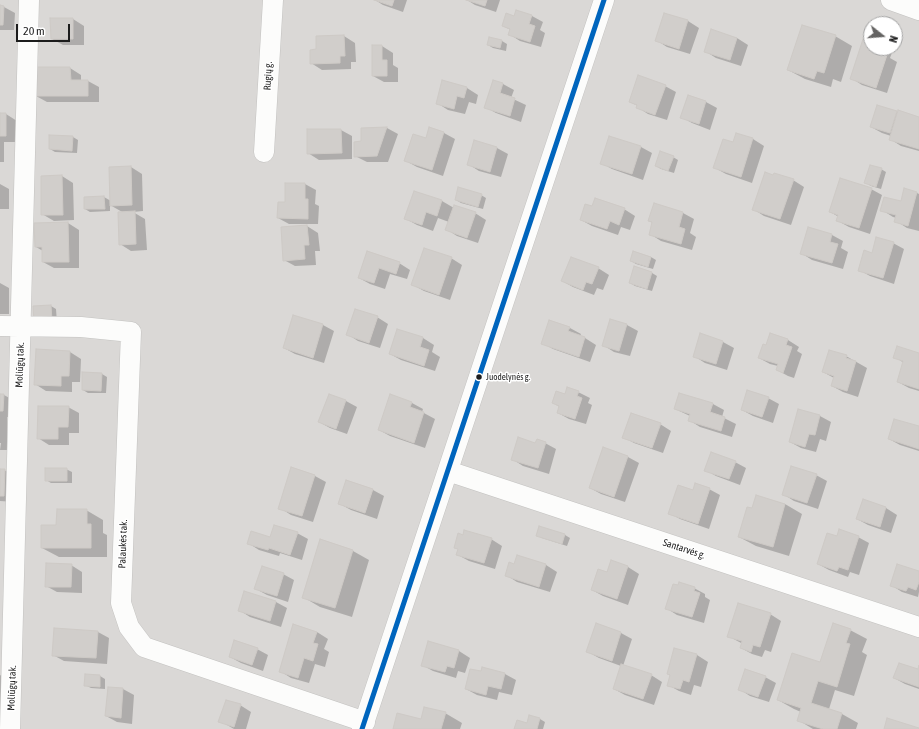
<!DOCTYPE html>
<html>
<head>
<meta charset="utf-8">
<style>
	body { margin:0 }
	#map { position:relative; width:919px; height:729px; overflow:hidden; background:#ebe8e4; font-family:"Asap Condensed",sans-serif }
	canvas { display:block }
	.north { position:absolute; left:863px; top:16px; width:40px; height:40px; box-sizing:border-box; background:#fff; border:1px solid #a4a4a4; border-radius:50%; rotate:107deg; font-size:11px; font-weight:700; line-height:16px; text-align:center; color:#1c1c1c }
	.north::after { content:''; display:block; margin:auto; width:14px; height:18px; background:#646362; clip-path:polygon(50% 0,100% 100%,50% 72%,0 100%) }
	.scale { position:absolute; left:16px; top:24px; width:54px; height:18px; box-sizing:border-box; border:2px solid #1c1c1c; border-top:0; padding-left:5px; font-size:12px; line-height:14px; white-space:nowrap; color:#1c1c1c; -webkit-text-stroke:3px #fff; paint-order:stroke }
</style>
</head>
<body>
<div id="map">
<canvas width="919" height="729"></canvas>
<div class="north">N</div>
<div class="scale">20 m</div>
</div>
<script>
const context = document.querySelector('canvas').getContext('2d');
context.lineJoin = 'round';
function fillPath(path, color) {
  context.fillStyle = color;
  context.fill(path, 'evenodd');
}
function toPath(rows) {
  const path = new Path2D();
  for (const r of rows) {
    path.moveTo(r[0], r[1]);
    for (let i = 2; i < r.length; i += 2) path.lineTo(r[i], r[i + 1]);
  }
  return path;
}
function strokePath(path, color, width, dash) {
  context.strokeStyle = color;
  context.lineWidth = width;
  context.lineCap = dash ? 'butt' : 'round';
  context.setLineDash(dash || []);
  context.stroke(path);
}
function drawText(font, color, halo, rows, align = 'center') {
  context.font = font + ' "Asap Condensed",sans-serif';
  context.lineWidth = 3;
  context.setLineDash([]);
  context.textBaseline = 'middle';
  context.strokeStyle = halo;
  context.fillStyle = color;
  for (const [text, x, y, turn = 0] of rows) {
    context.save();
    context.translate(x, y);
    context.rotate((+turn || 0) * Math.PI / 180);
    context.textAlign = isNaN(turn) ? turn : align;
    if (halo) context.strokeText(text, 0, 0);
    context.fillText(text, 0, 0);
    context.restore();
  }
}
fillPath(toPath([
	[0,0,919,0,919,729,0,729],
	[871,24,895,24,895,48,871,48]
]), '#dad8d6');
fillPath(toPath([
	[375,0,407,0,403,12,383,5],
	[467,0,500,0,496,12,475,5],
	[0,6,4,7,15,13,14,30,0,30],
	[665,14,688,21,699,28,690,54,667,47,656,40],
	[532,16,543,22,540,30,545,33,541,47,520,41,509,34,511,30,503,26,514,17],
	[51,19,73,19,84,26,84,45,63,45,52,39],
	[712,31,737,38,748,45,741,66,716,58,705,51],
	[344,36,355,43,356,62,351,62,351,69,322,70,311,63,317,50,317,37],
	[835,36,852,46,841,82,833,79,831,87,805,79,788,70],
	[490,38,502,41,507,44,506,51,493,48,488,45],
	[871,39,871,48,890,48,893,50,890,58,897,62,887,93,862,85,851,78],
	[382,46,393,53,393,65,398,68,398,82,384,82,373,76],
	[36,68,70,68,81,75,81,81,88,81,99,87,99,102,47,102,36,96],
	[493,81,503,84,514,90,511,98,526,105,521,122,496,113,485,107],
	[443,82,467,88,478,95,476,104,469,102,465,114,448,110,437,103],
	[665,86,676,92,667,120,648,114,637,107,638,106,630,102],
	[688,96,706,102,717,108,710,130,692,123,681,117],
	[878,106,919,118,919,151,901,146,890,139,891,136,882,133,871,127],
	[0,114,6,114,17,121,17,142,4,142,4,162,0,162],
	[387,128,398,134,388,162,367,162,355,156,362,142,362,129],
	[341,130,352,136,352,159,319,160,308,153],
	[444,133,455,139,443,176,417,167,406,161,427,140],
	[73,137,78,140,77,153,55,152,50,149],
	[753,139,764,146,752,183,726,174,715,168,734,143],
	[641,147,652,153,643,180,612,169,601,163],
	[497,148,508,154,501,177,479,171,468,164],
	[673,157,678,160,674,173,661,169,656,166],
	[131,167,142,174,143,211,133,212,145,219,147,250,131,251,120,244,124,213,110,205,110,211,90,212,85,209,85,198,104,197,111,201],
	[881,169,886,172,881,189,871,186,866,183],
	[62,176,73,183,74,220,54,221,42,214],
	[793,180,804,187,791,225,764,216,753,209],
	[0,184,9,189,9,209,0,209],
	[305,184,316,190,315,204,319,206,318,224,289,224,278,218,286,203],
	[871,189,882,195,870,234,849,227,838,221,839,217,830,212],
	[415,192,442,201,454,208,475,213,486,220,478,243,457,236,446,229,449,222,438,218,433,231,417,225,406,219],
	[917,193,919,194,919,231,907,228,896,221,897,218,893,217,882,210,901,202],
	[481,195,486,198,483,209,461,203,456,200],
	[593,207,624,209,635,216,630,230,621,227,618,235,592,226,581,220],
	[683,213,694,219,690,233,696,237,692,250,661,241,650,234,653,223,649,221],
	[68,223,79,230,79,268,54,268,43,262,43,251,36,247],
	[307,226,318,233,320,251,315,251,316,265,295,266,284,260,282,228],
	[809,228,832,235,843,241,841,248,848,252,843,269,812,260,801,253],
	[893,243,904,249,894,284,870,276,859,270,872,254],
	[634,252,651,257,656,260,653,269,636,264,631,261],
	[367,253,399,263,410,270,407,279,390,274,385,289,370,284,359,278],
	[451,258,462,265,450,300,424,291,413,285],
	[635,267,652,273,657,276,652,291,635,286,630,283],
	[598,268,609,275,603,290,597,288,594,295,573,287,562,281],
	[0,283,9,288,9,314,0,314],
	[51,306,56,309,57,323,34,307],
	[294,316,323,325,334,331,324,363,295,354,284,348],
	[377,317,388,324,380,348,358,341,347,334],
	[611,320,627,325,638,331,630,356,614,352,603,345],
	[570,328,581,334,580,336,585,338,596,345,590,362,553,349,542,343],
	[398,330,423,338,434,345,432,352,440,357,435,371,401,360,390,354],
	[701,335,723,342,734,348,727,370,705,363,694,356],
	[770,335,788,340,799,347,797,351,802,354,794,378,788,376,777,370,778,366,770,364,759,358,767,346],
	[70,352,81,359,80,382,72,382,72,392,46,391,35,384],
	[919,354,919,391,909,388,898,382,904,363,895,357],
	[846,356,867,368,858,397,843,392,832,386,834,378,823,372],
	[102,374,107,377,106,393,88,393,83,390],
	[578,392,590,398,588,403,592,405,586,424,569,419,558,413,560,407,553,403,565,395],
	[0,395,4,395,15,401,14,417,7,417,7,450,0,450,1,443,0,443],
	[330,395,346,401,357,407,347,434,330,428,319,422],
	[391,395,412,403,423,409,422,412,435,419,425,448,390,436,379,430],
	[768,398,779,404,773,423,753,416,742,410],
	[713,404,724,410,722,417,736,424,732,437,700,427,689,420,690,416,675,409],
	[68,407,79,413,79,433,69,433,69,445,49,445,38,438],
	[820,416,831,422,826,441,820,439,816,452,801,448,790,442],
	[660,424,671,431,663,453,634,443,623,437],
	[919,427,919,451,900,445,889,439],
	[545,443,556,449,549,474,523,466,512,459],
	[628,457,639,463,625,502,601,494,590,488],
	[735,462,746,468,740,485,716,476,705,470],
	[66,469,72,472,72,483,51,483,46,480],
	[0,470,4,470,16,476,15,502,0,501],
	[816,475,827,481,818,509,794,501,783,494],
	[315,476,326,482,313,522,291,515,280,508],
	[347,481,373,490,384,496,377,519,351,510,340,504],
	[709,489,720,495,709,529,680,519,669,513,693,491],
	[756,496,785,504,802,514,789,556,756,546,739,537,753,509],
	[864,501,886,508,897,515,891,533,868,525,857,519],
	[86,510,103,520,103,533,107,535,107,557,59,557,42,548,57,526],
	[539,527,565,535,570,538,567,546,542,538,537,535],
	[297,533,308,539,302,560,280,553,279,556,259,550,248,543],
	[837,537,858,537,869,543,859,575,850,572,848,577,829,570,818,564],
	[491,539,502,546,495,569,469,561,458,555],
	[321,541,353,551,369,560,352,617,320,607,303,597],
	[518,556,546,565,557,572,550,592,517,582,506,575,515,565],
	[611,562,628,567,639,574,628,605,603,596,592,590,607,573],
	[71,565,82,572,82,593,57,592,46,586],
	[919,572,919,592,918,597,902,592,891,585],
	[283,574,294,580,288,602,267,595,256,589],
	[694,588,705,594,705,597,710,600,704,623,677,615,666,608],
	[245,592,276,602,287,608,281,627,250,617,239,610],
	[770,614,781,621,771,652,765,650,762,657,752,654,741,648,743,644,728,636],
	[597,625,621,633,632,639,623,666,651,675,662,682,654,705,625,695,614,689,621,666,599,658,588,652],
	[850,630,867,639,862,652,867,655,854,696,835,690,829,709,842,714,858,723,856,729,813,729,798,720,801,712,794,709,778,700,821,664],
	[98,632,109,638,107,664,64,661,53,655],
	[317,632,328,639,324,649,329,652,325,667,315,664,309,683,291,678,280,671],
	[429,642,459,651,470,658,465,673,458,671,456,678,433,671,422,665],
	[257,649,268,655,263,671,241,663,230,657],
	[675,649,697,655,708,662,701,687,694,685,691,695,679,691,668,685,671,676,668,674],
	[482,668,505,674,516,680,512,695,499,692,497,700,477,695,466,689,481,672],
	[919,669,919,689,905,684,894,678],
	[0,675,7,679,5,712,0,712],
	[100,676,105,679,105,689,91,688,85,685],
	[765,677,776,683,769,702,750,696,739,689],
	[108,688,123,689,134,695,132,724,117,722,106,716],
	[240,705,251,712,246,729,234,729,220,721],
	[445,713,462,723,460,729,394,729],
	[540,719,545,722,543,729,515,729]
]), '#0003');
const building = toPath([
	[374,0,394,0,392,6,374,0],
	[466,0,487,0,485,6,466,0],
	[0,5,4,6,3,25,0,25,0,5],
	[516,10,532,15,529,24,535,26,530,42,508,35,510,29,502,26,506,13,514,16,516,10],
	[664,13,688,20,679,49,655,41,664,13],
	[50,18,73,18,73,39,51,39,50,18],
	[802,25,836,35,824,73,817,71,814,79,787,70,802,25],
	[711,29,737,38,730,60,704,52,711,29],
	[344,35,345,56,340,56,340,63,310,64,310,50,316,49,316,36,344,35],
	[864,36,871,38,871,48,881,48,879,53,887,55,876,88,850,79,864,36],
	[489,37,502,40,500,48,487,45,489,37],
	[372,45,382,45,382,60,387,60,387,76,372,76,372,45],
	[35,67,70,67,71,80,88,80,88,96,35,96,35,67],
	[638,75,666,85,655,115,636,108,637,105,629,102,638,75],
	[442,80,467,87,464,98,457,96,454,109,436,104,442,80],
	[493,80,503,83,500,93,515,98,510,116,484,108,493,80],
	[688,95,706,101,699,124,680,118,688,95],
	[877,105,897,111,890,133,870,127,877,105],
	[898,110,919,117,919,149,889,140,898,110],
	[0,113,6,113,6,136,0,136,0,113],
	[387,127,377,156,354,157,354,142,361,141,361,128,387,127],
	[429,127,444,132,432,170,404,161,413,134,426,138,429,127],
	[307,129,341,129,342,153,307,154,307,129],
	[736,133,753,138,741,177,713,168,723,139,733,142,736,133],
	[49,135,73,136,72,151,49,149,49,135],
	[609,136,641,146,632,174,600,164,609,136],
	[474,140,497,147,490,172,467,165,474,140],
	[660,151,674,156,668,171,655,166,660,151],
	[870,165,882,168,876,187,864,183,870,165],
	[131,166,132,205,110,206,109,167,131,166],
	[765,172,773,175,774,173,794,179,780,219,752,210,765,172],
	[62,175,63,215,41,215,41,176,62,175],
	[840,178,872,188,859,228,836,221,838,215,829,212,840,178],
	[285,183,305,183,305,199,308,199,308,219,277,218,278,202,285,202,285,183],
	[458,187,482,194,478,207,455,200,458,187],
	[904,188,917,192,908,226,894,222,896,215,880,211,884,197,901,201,904,188],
	[414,191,442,200,437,216,426,212,422,225,404,219,414,191],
	[104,196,105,209,84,209,84,197,104,196],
	[595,198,625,208,619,225,610,221,607,229,580,220,585,204,592,206,595,198],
	[654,203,683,212,679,227,685,229,681,244,649,235,652,222,648,221,654,203],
	[454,205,476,212,467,238,445,230,454,205],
	[135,211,136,244,119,245,118,212,135,211],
	[68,222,69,262,42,262,42,247,35,247,34,223,68,222],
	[307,225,309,245,304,245,305,259,283,261,281,227,307,225],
	[808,227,832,234,830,242,838,244,832,263,800,254,808,227],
	[876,237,894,242,883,278,858,271,864,250,872,253,876,237],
	[424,248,452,257,439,295,411,285,424,248],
	[367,251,400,262,396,274,379,268,374,283,358,278,367,251],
	[633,251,651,257,648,267,630,261,633,251],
	[571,257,599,267,592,284,586,282,583,290,561,281,571,257],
	[634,266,652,272,647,289,629,283,634,266],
	[51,305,52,321,34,322,33,306,51,305],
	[355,309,378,316,369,343,346,335,355,309],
	[293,315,323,324,313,358,283,348,293,315],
	[610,319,627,324,619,351,602,346,610,319],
	[549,320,570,327,568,331,585,337,579,357,541,344,549,320],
	[397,329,423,337,420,347,429,350,424,366,389,354,397,329],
	[700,333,723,341,716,364,693,357,700,333],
	[770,333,788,339,786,345,792,347,783,373,776,370,778,364,758,358,763,344,766,345,770,333],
	[897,346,919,353,919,389,897,382,903,361,893,358,897,346],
	[36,349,70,351,69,376,61,376,61,386,34,385,36,349],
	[829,350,847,355,846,358,856,361,847,391,831,386,834,376,822,372,829,350],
	[82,372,102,373,101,391,82,390,82,372],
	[567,387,579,391,577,396,582,398,575,419,557,413,559,406,552,403,556,391,565,394,567,387],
	[747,390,769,397,762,417,741,410,747,390],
	[679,393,713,403,710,412,725,417,721,431,688,421,690,414,674,409,679,393],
	[0,394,4,394,3,411,0,411,0,394],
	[329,394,346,400,336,429,318,422,329,394],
	[390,394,412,402,410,407,424,412,414,443,378,430,390,394],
	[38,406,69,406,68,427,58,427,58,439,37,439,38,406],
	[798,409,820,415,815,435,809,434,805,447,789,442,798,409],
	[631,413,661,423,652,448,622,438,631,413],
	[894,419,919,426,919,449,888,439,894,419],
	[518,437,535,443,537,439,546,442,538,468,511,460,518,437],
	[603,447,628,456,614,497,589,488,603,447],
	[711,452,736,461,729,479,704,471,711,452],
	[791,466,817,474,807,503,782,495,791,466],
	[291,467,315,475,302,516,278,509,291,467],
	[45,468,67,468,67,481,45,481,45,468],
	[0,469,5,469,4,496,0,496,0,469],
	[346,480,373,489,365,513,338,504,346,480],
	[695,483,710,488,698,524,668,514,678,485,693,490,695,483],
	[756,495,785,504,773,547,738,537,747,507,752,508,756,495],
	[863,499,886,507,880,527,856,519,863,499],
	[57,509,87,509,87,524,91,524,91,548,41,548,41,525,56,525,57,509],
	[274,525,298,532,290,555,269,548,268,550,247,544,251,531,270,537,274,525],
	[539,526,565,534,562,544,536,536,539,526],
	[839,529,859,536,848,570,839,567,837,571,817,564,827,533,837,536,839,529],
	[464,530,492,538,484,563,456,555,458,549,454,548,458,533,463,535,464,530],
	[320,539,353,550,335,608,302,598,320,539],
	[517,555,546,564,539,587,505,576,509,562,514,564,517,555],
	[611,560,628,566,617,599,591,590,598,569,607,572,611,560],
	[46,563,72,564,71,587,45,587,46,563],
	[897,564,919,571,919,582,916,590,908,587,906,591,890,586,897,564],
	[262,566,284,573,277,596,254,589,262,566],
	[679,582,695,587,694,591,700,593,692,617,665,609,673,584,678,585,679,582],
	[244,591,276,601,270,621,238,611,244,591],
	[738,603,771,613,760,647,753,645,751,652,740,648,742,641,727,637,738,603],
	[596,623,621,632,612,661,586,652,596,623],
	[833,623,851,629,846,643,850,644,837,687,818,681,811,703,842,713,837,729,823,729,797,721,801,708,777,700,792,653,820,662,833,623],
	[293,624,317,632,313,643,318,644,313,661,304,658,298,678,279,672,293,624],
	[54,628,98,631,96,658,52,656,54,628],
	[234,640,258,648,252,665,229,657,234,640],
	[428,641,459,650,454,668,447,666,445,672,421,666,428,641],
	[674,648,697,654,689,682,683,680,680,689,667,686,670,675,667,674,674,648],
	[899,663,918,669,919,665,919,687,893,678,899,663],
	[621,664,652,674,643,699,613,689,621,664],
	[482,667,505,673,501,689,488,686,486,695,465,689,470,669,481,671,482,667],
	[745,669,766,676,758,697,738,690,745,669],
	[85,674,100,675,100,687,84,686,85,674],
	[108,687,123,688,121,718,105,716,108,687],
	[226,700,241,704,234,727,218,722,226,700],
	[424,707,446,712,441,729,393,729,397,713,421,719,424,707],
	[529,715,540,718,537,729,514,729,517,720,527,723,529,715],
	[887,718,919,728,919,729,884,729,887,718]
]);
fillPath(building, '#d1cecb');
strokePath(building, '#cecac6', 1);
const street = toPath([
	[891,0,919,10],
	[264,152,273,0],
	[0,326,81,327,131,332,121,603,129,627,144,647,365,722],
	[448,471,919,627],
	[10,729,29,0],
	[362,729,604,0]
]);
strokePath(street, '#c3c2c0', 21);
strokePath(street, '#fcfcfb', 20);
strokePath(toPath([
	[362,729,604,0]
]), '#0065bd', 5);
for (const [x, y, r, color] of [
	[479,377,3.5,"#1c1c1c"]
]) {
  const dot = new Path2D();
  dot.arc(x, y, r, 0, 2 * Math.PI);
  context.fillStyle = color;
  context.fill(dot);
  strokePath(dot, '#fff', 1.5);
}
drawText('9px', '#1c1c1c', '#fff', [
	["Juodelynės g.",486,377]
], 'left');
drawText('10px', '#1c1c1c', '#fff', [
	["Rugių g.",268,76,-87],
	["Moliūgų tak.",20,365,-88],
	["Palaukės tak.",123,544,-88],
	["Santarvės g.",684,549,18],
	["Moliūgų tak.",12,688,-88]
]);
</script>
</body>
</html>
